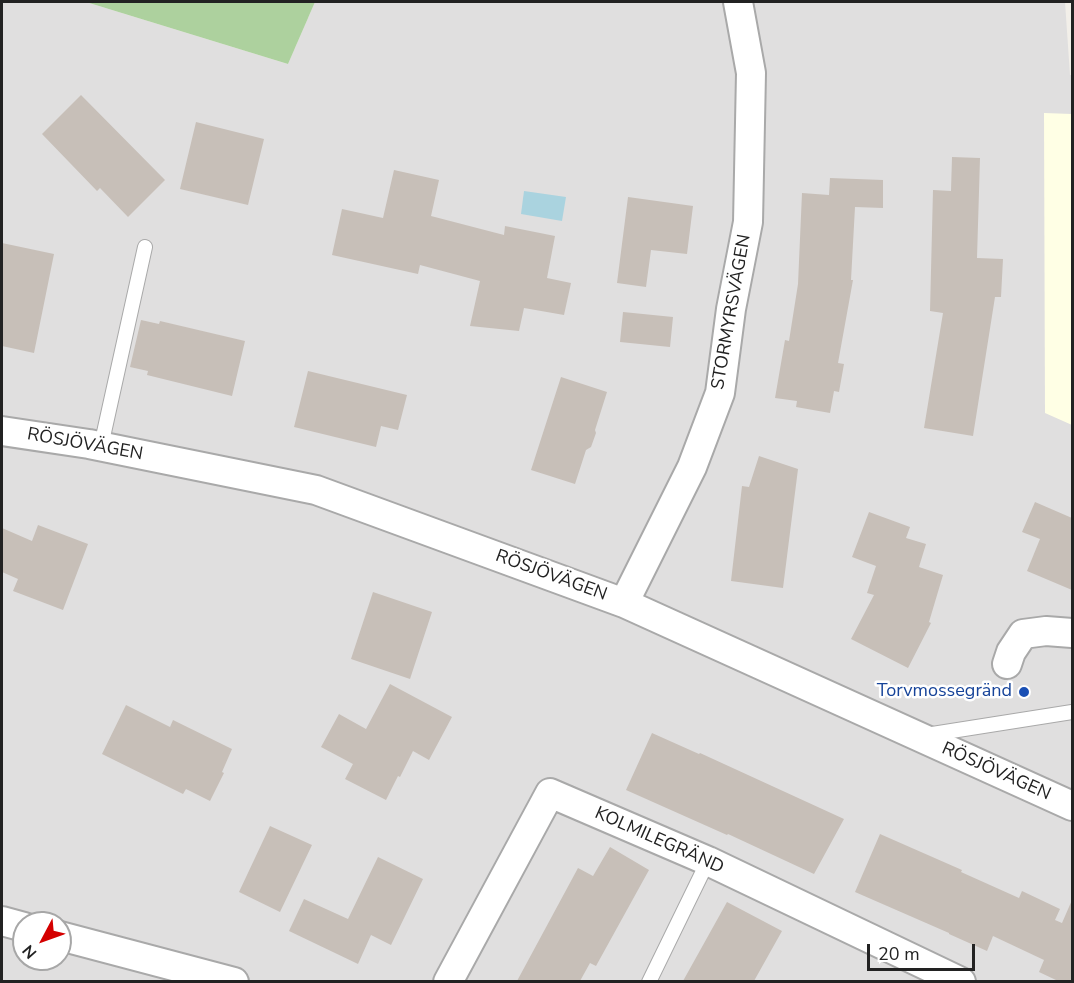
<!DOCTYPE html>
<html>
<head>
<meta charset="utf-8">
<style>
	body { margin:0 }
	#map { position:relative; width:1074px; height:983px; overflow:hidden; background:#f2efe9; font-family:"Nunito Sans",sans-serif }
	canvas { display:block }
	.frame { position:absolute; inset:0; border:3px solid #222; pointer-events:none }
	.north { position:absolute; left:12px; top:911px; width:60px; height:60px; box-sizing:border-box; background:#fff; border:2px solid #a7a7a7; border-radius:50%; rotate:229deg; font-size:16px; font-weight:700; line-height:24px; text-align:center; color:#222 }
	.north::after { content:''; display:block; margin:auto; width:21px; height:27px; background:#d40000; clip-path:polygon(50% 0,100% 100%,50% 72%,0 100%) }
	.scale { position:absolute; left:867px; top:944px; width:108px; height:27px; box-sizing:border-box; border:3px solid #222; border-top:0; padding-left:8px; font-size:18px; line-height:21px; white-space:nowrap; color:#222; -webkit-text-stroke:4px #fff; paint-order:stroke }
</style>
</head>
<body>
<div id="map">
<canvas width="1074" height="983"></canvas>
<div class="frame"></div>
<div class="north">N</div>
<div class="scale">20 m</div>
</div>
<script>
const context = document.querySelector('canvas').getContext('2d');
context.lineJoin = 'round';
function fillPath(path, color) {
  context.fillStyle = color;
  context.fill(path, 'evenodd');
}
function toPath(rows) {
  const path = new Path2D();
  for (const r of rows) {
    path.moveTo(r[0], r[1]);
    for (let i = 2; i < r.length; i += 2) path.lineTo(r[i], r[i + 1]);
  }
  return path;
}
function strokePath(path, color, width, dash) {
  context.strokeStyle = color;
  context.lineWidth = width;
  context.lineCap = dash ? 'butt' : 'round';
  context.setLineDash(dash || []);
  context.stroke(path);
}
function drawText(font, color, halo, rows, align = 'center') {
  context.font = font + ' "Nunito Sans",sans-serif';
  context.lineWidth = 5;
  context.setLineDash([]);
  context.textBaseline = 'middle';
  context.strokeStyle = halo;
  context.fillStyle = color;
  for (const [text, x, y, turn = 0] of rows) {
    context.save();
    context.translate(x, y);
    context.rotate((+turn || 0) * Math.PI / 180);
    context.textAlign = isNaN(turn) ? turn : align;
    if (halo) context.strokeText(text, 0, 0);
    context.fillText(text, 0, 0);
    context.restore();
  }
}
fillPath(toPath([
	[2,2,86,2,288,64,315,2,1065,2,1070,75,1072,75,1072,981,2,982],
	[24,923,60,923,60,959,24,959]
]), '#e0dfdf');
fillPath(toPath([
	[1044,113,1072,114,1072,425,1045,413]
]), '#ffffe5');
fillPath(toPath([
	[86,2,315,2,288,64]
]), '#add19e');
fillPath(toPath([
	[524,191,566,197,562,221,521,214]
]), '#aad3df');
fillPath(toPath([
	[81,95,165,180,128,217,100,188,97,191,42,134],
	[196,122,264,139,248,205,180,189],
	[952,157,980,158,977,258,1003,259,1001,297,995,297,973,436,924,428,943,313,930,311,933,190,951,191],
	[394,170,439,180,431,216,504,235,505,226,555,236,547,278,571,283,564,315,524,308,519,331,470,326,480,281,420,265,418,274,332,255,342,209,383,218],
	[830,178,883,180,883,208,855,207,851,280,853,280,838,363,844,364,839,392,834,391,830,413,796,407,797,401,775,398,785,340,789,341,798,284,802,193,829,195],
	[628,197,693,206,687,254,651,250,646,287,617,283],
	[2,243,54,254,34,353,2,346],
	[623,312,673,317,670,347,620,342],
	[141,320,159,324,160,321,245,341,232,396,147,375,148,371,130,367],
	[308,371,407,395,398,430,381,426,376,447,294,427],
	[561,377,607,392,595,430,596,433,591,447,586,450,575,484,531,470],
	[759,456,798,469,783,588,731,581,742,486,749,487],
	[1035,502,1072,518,1072,590,1027,571,1040,539,1022,532],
	[869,512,910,527,906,538,926,544,919,567,943,575,929,622,931,623,908,668,851,639,874,595,867,593,876,566,852,557],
	[38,525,88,544,63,610,13,591,18,579,2,572,2,528,32,541],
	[373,592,432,612,410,679,351,659],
	[390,684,452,717,429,760,413,751,400,777,398,776,386,800,345,779,353,764,321,747,339,714,366,729],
	[126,705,170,727,173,720,232,749,222,772,224,773,210,801,186,789,183,794,102,754],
	[652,733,699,754,700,753,844,819,814,874,728,834,727,835,626,790],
	[270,826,312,845,280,912,239,892],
	[880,834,962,870,961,872,1019,898,1022,891,1060,909,1055,920,1062,923,1072,900,1072,981,1058,981,1039,972,1044,960,993,936,987,951,949,934,949,933,855,892],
	[610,847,649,870,596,966,590,963,580,981,517,981,578,868,593,876],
	[378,857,423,879,391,945,371,935,358,964,289,931,304,899,348,919],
	[727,902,782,931,754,981,683,981]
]), '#c7bfb8');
const lane = toPath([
	[101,446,145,247],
	[926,735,1072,712],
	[649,982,708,861]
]);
const street = toPath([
	[2,431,89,444,316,490,624,603,1072,806],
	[624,603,692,467,720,393,731,309,748,222,751,73,738,2],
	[1007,664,1011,652,1023,634,1046,631,1072,633],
	[2,921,24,927],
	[60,936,234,982],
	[448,982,550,793,708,861,961,982]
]);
strokePath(lane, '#a9a9a9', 16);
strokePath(street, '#a9a9a9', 32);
strokePath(lane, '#fff', 14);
strokePath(street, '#fff', 28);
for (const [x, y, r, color] of [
	[1024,692,6,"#1a4fb4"]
]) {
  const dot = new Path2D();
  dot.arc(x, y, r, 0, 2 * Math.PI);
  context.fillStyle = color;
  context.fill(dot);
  strokePath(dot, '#fff', 2);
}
drawText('18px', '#222', '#fff', [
	["STORMYRSVÄGEN",732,312,-80],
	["RÖSJÖVÄGEN",85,445,10],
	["RÖSJÖVÄGEN",551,576,20],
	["RÖSJÖVÄGEN",996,772,24],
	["KOLMILEGRÄND",659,841,24]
]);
drawText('18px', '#164399', '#fff', [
	["Torvmossegränd",1012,692]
], 'right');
</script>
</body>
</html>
